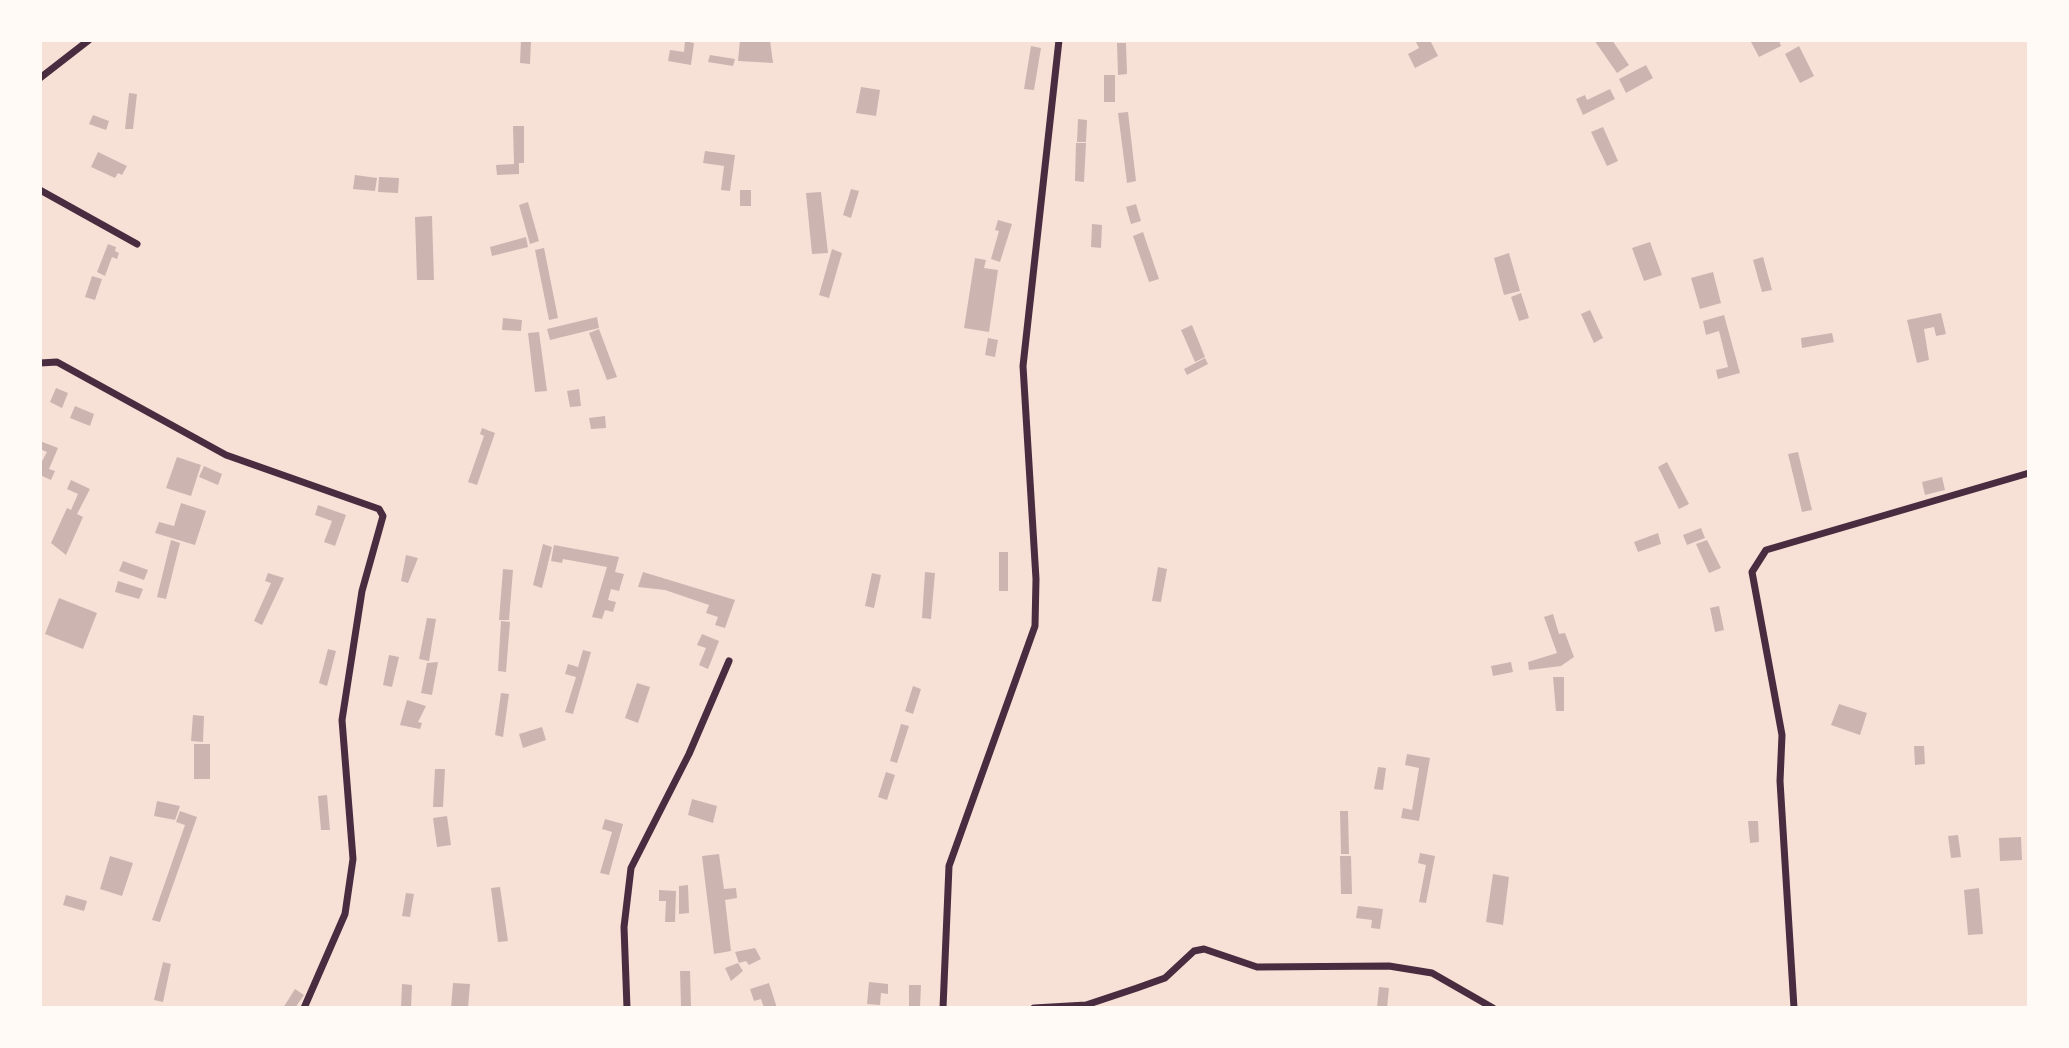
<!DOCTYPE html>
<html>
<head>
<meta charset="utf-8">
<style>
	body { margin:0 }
	#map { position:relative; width:2069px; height:1048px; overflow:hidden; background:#f7e1d7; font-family:"PT Sans Narrow",sans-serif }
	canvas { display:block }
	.frame { position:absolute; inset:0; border:42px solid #fffaf5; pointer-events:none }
</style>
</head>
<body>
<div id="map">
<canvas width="2069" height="1048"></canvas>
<div class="frame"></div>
</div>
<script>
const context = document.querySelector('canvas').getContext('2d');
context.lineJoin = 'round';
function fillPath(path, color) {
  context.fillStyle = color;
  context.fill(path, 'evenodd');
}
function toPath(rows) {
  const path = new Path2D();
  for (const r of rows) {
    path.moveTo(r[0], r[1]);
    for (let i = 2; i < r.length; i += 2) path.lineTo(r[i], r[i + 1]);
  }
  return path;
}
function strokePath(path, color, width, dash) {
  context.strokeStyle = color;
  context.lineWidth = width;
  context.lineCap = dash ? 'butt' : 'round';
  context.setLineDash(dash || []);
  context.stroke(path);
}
fillPath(toPath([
	[521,40,531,40,530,64,520,63],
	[740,40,770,40,773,63,738,61],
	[1415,40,1430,40,1438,56,1415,68,1408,54,1419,48],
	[1594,40,1612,40,1629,65,1617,73],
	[1755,40,1779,40,1781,46,1759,57,1751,42],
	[685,41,694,43,691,65,668,61,670,50,684,52],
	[1117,43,1126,43,1127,74,1118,75],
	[1031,46,1041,48,1034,90,1024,89],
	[1799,46,1814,76,1800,83,1785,54],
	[710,55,735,59,733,66,708,62],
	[1646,65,1653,78,1626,93,1619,79],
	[1104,75,1115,75,1115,102,1104,102],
	[861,87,880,90,876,116,856,113],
	[1610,89,1615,99,1583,115,1576,99,1585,95,1587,100],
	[129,93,137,94,133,129,125,129],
	[1128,112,1136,181,1127,183,1118,113],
	[93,115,109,121,106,130,89,124],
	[1078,119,1087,120,1086,142,1077,142],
	[513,126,524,126,524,163,519,163,519,174,497,175,496,165,514,164],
	[1603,127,1618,161,1607,166,1591,132],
	[1076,143,1086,143,1084,182,1075,181],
	[705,151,735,155,730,191,721,190,724,166,703,163],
	[98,152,127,166,122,175,118,173,115,178,91,167],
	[355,175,377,178,375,191,353,189],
	[379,177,399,178,398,193,378,192],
	[851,189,859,191,851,218,843,215],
	[740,190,751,190,751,206,740,206],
	[821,192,828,253,812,254,806,193],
	[528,202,539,241,530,244,519,205],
	[1136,204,1141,221,1131,224,1126,207],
	[432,216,434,280,417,280,415,217],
	[998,220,1012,224,1000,262,991,259,999,231,995,230],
	[1092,224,1102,225,1101,248,1091,247],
	[1143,232,1159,279,1149,282,1133,236],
	[526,237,528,247,492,256,490,247],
	[1650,242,1662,275,1644,281,1632,248],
	[108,244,116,247,115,251,119,253,117,259,112,257,105,276,97,272],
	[544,248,558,318,549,320,535,250],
	[832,249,842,253,829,298,819,295],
	[1509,253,1520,291,1504,295,1494,258],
	[1763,257,1772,290,1762,292,1753,260],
	[975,258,986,260,984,268,998,270,989,332,964,328],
	[1713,272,1721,303,1700,309,1691,278],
	[92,276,102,279,95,300,85,297],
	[1521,293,1529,318,1519,321,1511,297],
	[1590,310,1603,338,1594,343,1581,314],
	[1941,313,1946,334,1936,336,1934,327,1924,329,1929,360,1917,363,1907,320],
	[1724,315,1740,373,1718,379,1716,370,1728,367,1719,331,1706,335,1703,321],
	[597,317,599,328,550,340,547,329],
	[503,318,522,320,521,331,502,330],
	[1192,325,1205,357,1195,362,1181,330],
	[599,329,617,377,607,380,589,333],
	[539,332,547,391,535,392,528,333],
	[1832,333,1834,342,1802,348,1801,338],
	[988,338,998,340,995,357,985,355],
	[1205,358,1208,364,1187,375,1184,369],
	[56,388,68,393,62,408,50,402],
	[579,389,581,406,570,407,567,391],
	[75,406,94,414,90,426,70,418],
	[605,416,606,428,591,429,589,418],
	[482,428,495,433,477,485,468,482,484,436,480,434],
	[40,441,58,448,49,469,55,471,51,480,40,475,40,465,47,452,40,449],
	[1798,452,1812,510,1802,512,1788,454],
	[177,457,201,465,191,496,166,488],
	[1667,462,1689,504,1679,509,1658,467],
	[204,466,222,474,218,485,199,477],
	[1942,477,1945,490,1925,495,1922,482],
	[71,480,90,489,77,514,83,517,66,555,51,543,67,508,71,510,78,494,67,489],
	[181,503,206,511,195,545,155,533,159,522,174,526],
	[318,505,346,515,335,546,324,542,332,521,315,515],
	[1701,528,1705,538,1687,545,1683,535],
	[1658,533,1661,544,1638,552,1634,542],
	[171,540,180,543,166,599,157,597],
	[1707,540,1721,568,1709,573,1696,544],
	[543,544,552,547,542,588,533,585],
	[554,545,619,557,615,572,624,574,619,591,611,589,608,600,616,602,613,612,605,610,602,619,592,617,607,567,563,559,562,563,551,561],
	[999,552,1008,552,1008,591,999,591],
	[406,555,418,558,408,583,401,581],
	[123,561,148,570,144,580,119,571],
	[1158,567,1167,569,1161,602,1152,601],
	[503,569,513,570,509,620,499,620],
	[643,572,735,600,725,628,715,625,718,617,706,613,709,605,665,590,638,587],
	[925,572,935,573,931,619,922,618],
	[268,573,284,578,262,625,254,621,271,583,265,581],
	[872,573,881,575,874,608,865,606],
	[118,581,143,589,139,599,115,592],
	[59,598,97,613,83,649,45,634],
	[1719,606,1724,630,1715,632,1710,608],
	[1553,614,1559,634,1565,633,1574,657,1561,666,1529,670,1528,662,1557,653,1544,617],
	[427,618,436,619,429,661,419,659],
	[501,621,510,622,506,672,498,671],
	[702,634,719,641,708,669,699,665,706,648,697,645],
	[328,649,336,651,327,686,319,683],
	[583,650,591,652,573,714,565,712,576,677,565,674,568,664,578,667],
	[389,655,399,657,392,687,383,685],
	[438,662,432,695,421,693,427,663],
	[1511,662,1513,672,1493,676,1491,666],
	[1553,677,1564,677,1564,711,1556,711],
	[637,683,650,687,638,723,625,718],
	[913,686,921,689,913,714,905,711],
	[501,693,509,694,503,737,495,735],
	[407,700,426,706,418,722,422,723,420,729,400,725],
	[1839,704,1867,713,1860,735,1831,725],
	[193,715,204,716,203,742,191,741],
	[901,724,909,726,897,763,890,761],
	[542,727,546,740,523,748,519,734],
	[194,744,210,744,210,779,194,779],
	[1914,746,1924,746,1925,764,1915,765],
	[1407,754,1430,758,1419,821,1401,818,1403,808,1412,810,1419,768,1405,765],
	[1378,767,1386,768,1383,790,1374,789],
	[435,769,445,769,443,807,433,807],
	[886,772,895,775,887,800,878,797],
	[327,795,330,830,321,830,318,796],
	[692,799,717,806,713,823,688,815],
	[157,801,180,806,175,820,154,816],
	[180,811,197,817,160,922,152,920,185,825,176,822],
	[1340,811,1348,811,1349,854,1341,854],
	[447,816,451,845,437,847,433,818],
	[605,819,623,824,609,875,600,873,612,832,602,829],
	[1748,821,1758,821,1759,842,1750,843],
	[1958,835,1961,857,1951,858,1948,836],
	[2021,837,2022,860,2000,861,1999,838],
	[1420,853,1435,856,1426,903,1419,902,1426,865,1418,863],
	[719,854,724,889,736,888,737,898,725,900,731,951,714,954,702,856],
	[110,856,133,863,122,896,100,889],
	[1340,856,1351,856,1352,894,1341,894],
	[1493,874,1509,877,1503,925,1486,922],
	[688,885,689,913,679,914,679,886],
	[500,887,508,941,498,942,491,888],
	[1979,888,1983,934,1968,935,1964,890],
	[659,890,676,891,675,922,665,922,666,901,659,901],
	[406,893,414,894,410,917,402,916],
	[66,895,87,901,84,911,63,905],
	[1358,906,1383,909,1380,929,1371,928,1372,920,1356,918],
	[755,948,761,959,749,965,746,961,739,963,735,952],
	[163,962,171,964,163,1002,154,1000],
	[738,963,743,971,731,981,725,968],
	[680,971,690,971,691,1006,681,1006],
	[869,982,888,984,888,994,881,993,880,1005,867,1004],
	[453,983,470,984,468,1008,451,1008],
	[769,983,777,1008,764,1008,761,999,754,1001,750,989],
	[402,984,412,985,411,1008,401,1008],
	[909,985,921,985,920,1008,909,1008],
	[1379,987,1389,988,1387,1008,1377,1008],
	[295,989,304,995,295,1008,283,1008]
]), '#ccb4b1');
strokePath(toPath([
	[40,78,89,40],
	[40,190,137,244],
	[40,363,57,362,226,455,379,509,383,516,362,591,342,720,353,859,345,914,304,1008],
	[627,1008,624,927,631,868,689,754,729,661],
	[943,1008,949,866,1035,626,1036,579,1023,366,1059,40],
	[1034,1008,1086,1005,1137,988,1165,978,1194,951,1204,949,1257,967,1389,966,1432,973,1493,1008],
	[1794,1008,1780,781,1782,735,1752,572,1766,550,2029,473]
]), '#4a2c40', 7);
</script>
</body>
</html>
